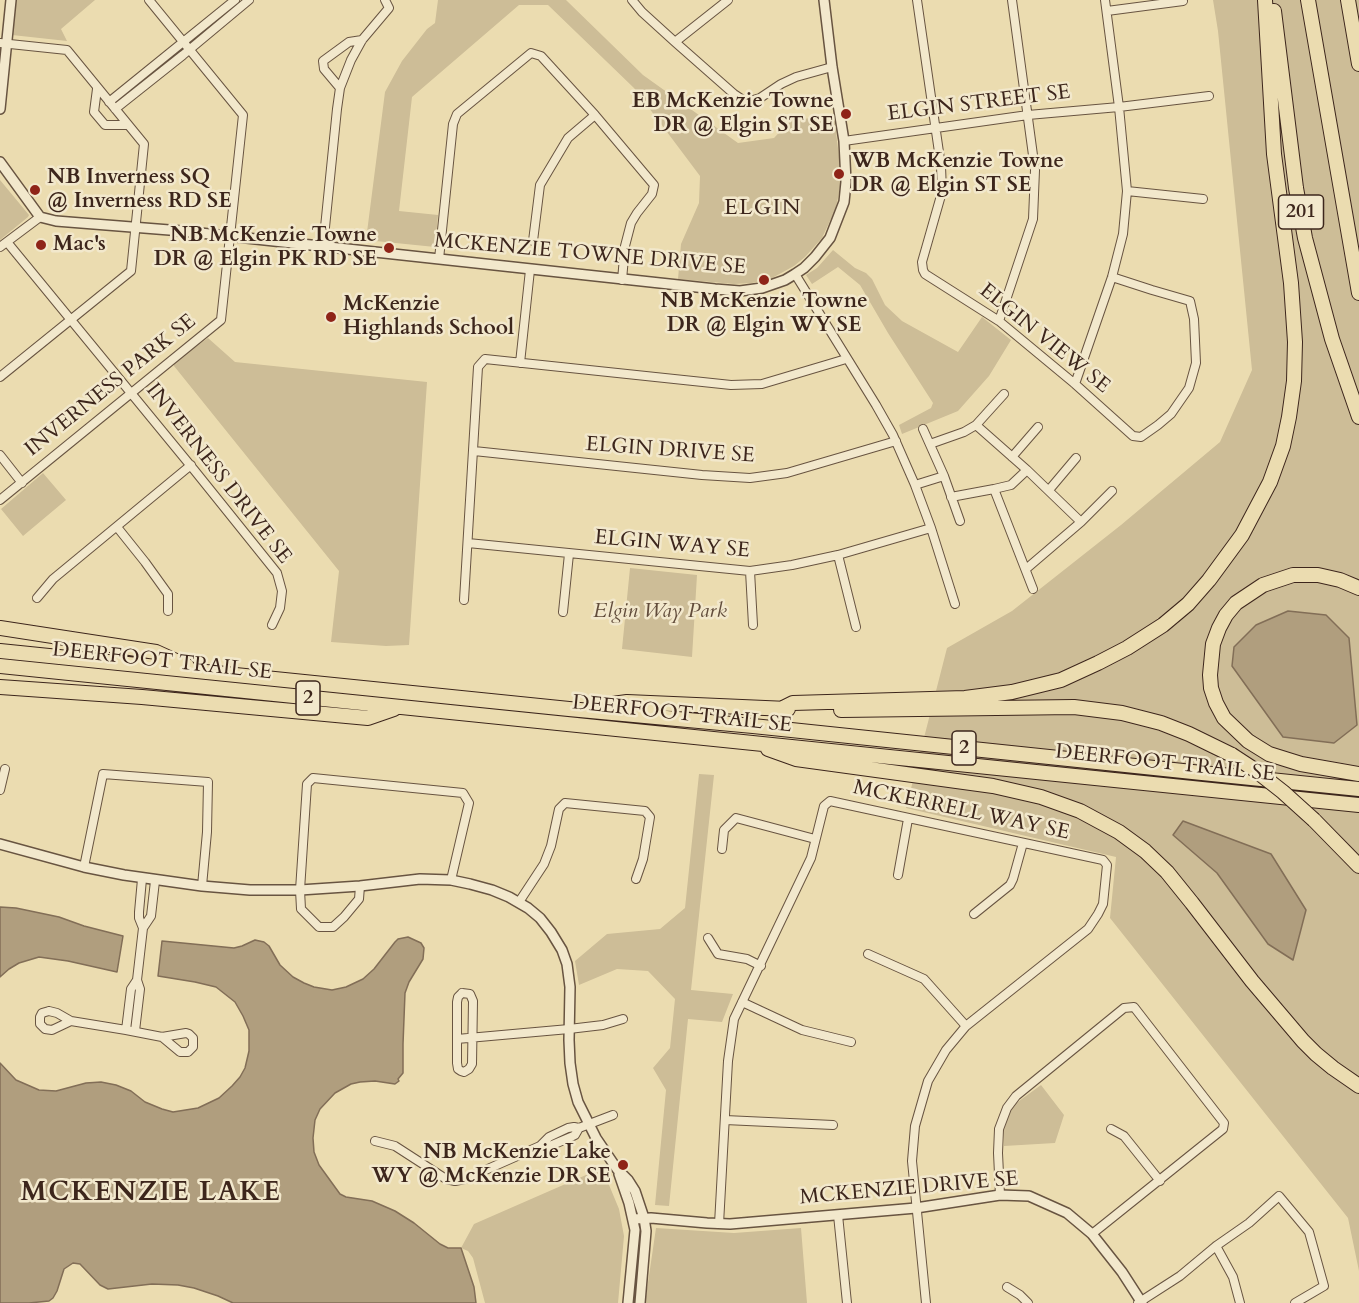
<!DOCTYPE html>
<html>
<head>
<meta charset="utf-8">
<style>
	body { margin:0 }
	canvas { display:block; background:#ebdcb0 }
</style>
</head>
<body>
<canvas width="1359" height="1303"></canvas>
<script>
const context = document.querySelector('canvas').getContext('2d');
context.lineJoin = 'round';
function fillPath(path, color) {
  context.fillStyle = color;
  context.fill(path, 'evenodd');
}
function toPath(rows) {
  const path = new Path2D();
  for (const r of rows) {
    path.moveTo(r[0], r[1]);
    for (let i = 2; i < r.length; i += 2) path.lineTo(r[i], r[i + 1]);
  }
  return path;
}
function strokePath(path, color, width, dash) {
  context.strokeStyle = color;
  context.lineWidth = width;
  context.lineCap = dash ? 'butt' : 'round';
  context.setLineDash(dash || []);
  context.stroke(path);
}
function drawText(font, color, halo, rows, align = 'center') {
  context.font = font + ' Cardo,serif';
  context.lineWidth = 5;
  context.setLineDash([]);
  context.textBaseline = 'middle';
  context.strokeStyle = halo;
  context.fillStyle = color;
  for (const [text, x, y, turn = 0] of rows) {
    context.save();
    context.translate(x, y);
    context.rotate((+turn || 0) * Math.PI / 180);
    context.textAlign = isNaN(turn) ? turn : align;
    if (halo) context.strokeText(text, 0, 0);
    context.fillText(text, 0, 0);
    context.restore();
  }
}
fillPath(toPath([
	[15,0,95,0,61,29,67,41,12,35],
	[438,0,566,0,643,75,738,143,774,138,791,120,834,116,841,173,840,187,836,208,822,238,805,257,794,266,772,278,752,283,734,284,678,279,681,244,699,203,700,176,634,88,548,5,519,5,412,97,399,211,438,215,435,247,366,240,385,92,402,61,427,29,435,23],
	[1213,0,1359,0,1359,1271,1348,1218,1110,918,1116,857,906,808,947,648,1012,611,1121,525,1220,442,1252,370,1218,31],
	[0,180,29,215,28,217,0,240],
	[833,250,855,268,866,273,872,279,885,305,902,321,958,352,982,317,1011,340,989,376,958,411,902,434,899,425,931,408,933,403,888,333,860,285,838,267,812,284,806,275,817,268],
	[208,338,235,362,427,382,409,645,386,646,331,642,339,571,174,366,174,362],
	[43,473,66,500,23,536,1,509],
	[630,568,697,575,692,657,622,649],
	[699,774,714,775,691,990,733,994,722,1022,688,1019,669,1206,655,1205,666,1090,653,1068,670,1048,675,999,648,971,617,969,579,985,575,961,607,934,660,929,685,908],
	[1041,1085,1064,1115,1055,1143,1004,1146,1004,1129,1010,1112,1015,1104],
	[602,1168,619,1209,624,1236,618,1303,485,1303,473,1258,468,1251,461,1248,474,1224],
	[656,1228,734,1233,801,1228,807,1303,645,1303]
]), '#cdbd97');
const water = toPath([
	[1288,611,1326,615,1349,638,1357,725,1334,743,1283,737,1232,666,1234,647,1256,625,1288,611],
	[1183,821,1271,854,1306,910,1293,960,1268,944,1217,873,1173,835,1183,821],
	[0,907,16,908,59,917,84,926,123,936,117,972,68,961,39,957,19,963,9,969,0,977,0,907],
	[408,937,421,943,424,948,423,959,409,982,405,993,403,1044,403,1073,398,1079,399,1081,395,1084,375,1081,360,1082,351,1084,335,1093,320,1109,315,1120,313,1138,314,1152,319,1165,340,1194,346,1197,372,1201,395,1211,414,1223,440,1244,448,1248,461,1248,474,1287,476,1303,233,1303,218,1296,194,1288,178,1285,152,1284,108,1289,100,1285,80,1264,73,1263,64,1269,57,1291,53,1298,49,1301,29,1303,0,1303,0,1063,16,1080,39,1090,56,1091,86,1083,101,1082,116,1085,131,1091,145,1102,162,1109,173,1112,198,1108,219,1098,232,1086,240,1077,245,1068,249,1051,249,1030,243,1016,235,1002,216,987,195,982,158,976,162,941,234,948,242,946,255,940,264,942,269,946,280,965,293,977,304,983,314,987,332,990,346,987,363,979,374,969,395,942,398,939,408,937]
]);
fillPath(water, '#b09e7e');
strokePath(water, '#826e57', 1.5);
const minor = toPath([
	[632,0,642,12,675,42,734,94,746,102,760,98,781,84,796,77,832,67],
	[917,0,941,166,942,192,922,262,923,270,925,274,999,321,1075,384,1133,436,1141,437,1158,425,1171,414,1189,388,1196,363,1194,319,1190,301,1152,290,1112,277],
	[1107,11,1183,1],
	[675,42,728,0],
	[0,43,67,50,144,144,131,271,0,377],
	[340,88,324,69,323,61,349,42,362,40],
	[97,89,94,112,105,125,127,125],
	[109,102,235,0],
	[115,109,183,55,249,0],
	[844,141,1028,115,1119,107,1209,96],
	[1127,191,1203,199],
	[533,241,540,185,568,138,595,115],
	[7,242,195,471,277,573,282,591,280,608,272,625],
	[0,247,40,217],
	[323,247,337,109,340,88,351,60,362,40,389,8,385,0],
	[439,259,453,124,457,114,531,53,541,56,595,115,654,185,652,194,637,213,631,223,625,246,622,280],
	[999,321,1033,219,1035,170,1012,0],
	[520,363,530,270],
	[1075,384,1112,277,1123,234,1127,191,1119,107,1105,0],
	[976,425,1004,394],
	[930,444,964,432,976,425,1027,470,1011,485,994,489],
	[474,451,702,475,750,478,787,473,896,441],
	[0,455,22,483],
	[1012,457,1038,427],
	[1027,470,1081,522],
	[944,476,960,521],
	[915,485,944,476,923,429],
	[1049,490,1076,458],
	[951,497,994,489,1033,589],
	[0,500,221,320,243,115,149,0],
	[117,527,145,562,168,594,168,611],
	[931,528,955,604],
	[468,543,750,571,792,565,838,555,931,528,915,485,893,435,876,405,795,274],
	[838,555,856,627],
	[1026,569,1081,522,1112,491],
	[750,571,753,625],
	[37,598,53,579,191,465],
	[464,600,478,367,485,359,731,385,762,384,846,359],
	[563,612,569,554],
	[0,790,5,769],
	[722,849,724,830,736,818,815,839],
	[84,867,103,774,208,782,207,832,202,886],
	[898,875,908,819],
	[360,886,359,899,344,917,333,927,319,927,301,909,300,890,307,784,313,778,463,793,469,803,451,880],
	[519,902,544,864,551,846,559,809,565,803,645,811,650,817,643,859,636,879],
	[974,914,1010,885,1013,879,1023,843],
	[143,928,151,916,155,881],
	[708,938,718,954,747,959,761,966],
	[868,954,924,979,966,1026],
	[462,993,470,994,473,1001,472,1064,469,1069,464,1072,461,1071,458,1069,457,1063,457,1002,458,997,462,993],
	[742,1002,802,1030,851,1042],
	[49,1011,57,1013,71,1021,52,1030,45,1029,40,1024,40,1017,42,1013,49,1011],
	[71,1021,126,1030,162,1037,186,1033,189,1034,193,1038,193,1047,188,1052,180,1052,162,1037],
	[126,1030,131,989,137,980],
	[135,1031,140,989,137,980,143,928,139,918,139,912,142,879],
	[457,1039,569,1029,603,1025,623,1019],
	[725,1120,833,1125],
	[1111,1129,1124,1136,1160,1181],
	[375,1141,395,1146,446,1179,455,1181,465,1179,540,1146,550,1146,571,1137,575,1135,579,1128],
	[540,1146,549,1137,568,1128,574,1127,579,1128,613,1115],
	[1000,1195,998,1153,999,1129,1007,1108,1016,1096,1124,1008,1134,1007,1224,1123,1223,1129,1092,1234],
	[838,1215,847,1303],
	[719,1224,728,1061,734,1019,811,858,824,806,830,801,1103,860,1107,865,1103,904,1098,914,1088,929,966,1026,946,1050,928,1081,915,1126,912,1161,926,1303],
	[1216,1246,1233,1277,1240,1303],
	[1007,1287,1020,1295,1028,1303],
	[1138,1303,1180,1276,1216,1246,1249,1223,1279,1196,1309,1232,1324,1286,1295,1303]
]);
const tertiary = toPath([
	[0,109,11,0],
	[0,162,40,217,56,221,182,231,715,289,740,291,762,288,785,280,795,274,804,268,815,257,830,238,844,202,846,182,844,141,832,67,824,0],
	[0,844,84,867,124,875,202,886,250,890,300,890,360,886,420,879,451,880,470,884,492,890,509,897,528,908,540,918,551,932,562,950,567,964,570,987,569,1040,570,1063,573,1084,578,1102,596,1138,617,1169,628,1180,635,1191,644,1218,646,1231,640,1303],
	[619,1174,629,1203,635,1230,628,1303],
	[633,1219,651,1218,707,1223,730,1224,916,1208,1000,1195,1029,1196,1067,1213,1092,1234,1122,1272,1142,1303]
]);
const motorway = toPath([
	[1308,0,1359,293],
	[1348,0,1359,64],
	[1274,11,1296,188,1305,238,1332,339,1359,417],
	[1359,588,1340,580,1318,575,1293,575,1263,585,1236,603,1226,615,1219,628,1213,644,1210,675,1211,688,1216,703,1224,718,1248,741,1269,754,1301,764,1359,774],
	[0,628,156,652,187,666],
	[0,651,569,709,753,726,1202,773,1359,789],
	[0,666,1359,805],
	[0,687,142,697,368,718,394,709],
	[598,706,627,702,788,709],
	[781,709,793,703,965,698,1012,692,1061,680,1098,663,1127,648,1163,625,1188,604,1209,580,1242,535,1270,482,1283,446,1289,417,1294,381,1295,342,1291,283,1274,154,1265,0],
	[841,710,1074,707,1122,713,1161,723,1189,734,1232,755],
	[768,749,796,759,993,786,1041,797,1080,811,1119,832,1145,851,1167,872,1192,903,1252,981,1303,1041,1316,1054,1333,1068,1359,1086],
	[1314,820,1359,866]
]);
strokePath(minor, '#685441', 10);
strokePath(tertiary, '#685441', 12);
strokePath(motorway, '#3d261c', 16);
strokePath(minor, '#f2e8cc', 8);
strokePath(tertiary, '#f2e8cc', 9);
strokePath(motorway, '#ebdcb0', 14);
const motorwayBridge = toPath([
	[1232,755,1255,770,1283,792,1314,820]
]);
strokePath(motorwayBridge, '#3d261c', 16, []);
strokePath(motorwayBridge, '#ebdcb0', 14);
for (const [x, y, r, color] of [
	[846,114,6,"#8f2418"],
	[839,174,6,"#8f2418"],
	[35,190,6,"#8f2418"],
	[41,245,6,"#8f2418"],
	[389,248,6,"#8f2418"],
	[764,280,6,"#8f2418"],
	[331,317,6,"#8f2418"],
	[623,1165,6,"#8f2418"]
]) {
  const dot = new Path2D();
  dot.arc(x, y, r, 0, 2 * Math.PI);
  context.fillStyle = color;
  context.fill(dot);
  strokePath(dot, '#f2e8cc', 2);
}
for (const [x, y, w] of [
	[1301,212,45],
	[308,698,24],
	[964,748,24]
]) {
  const box = new Path2D();
  box.roundRect(x - w / 2, y - 17, w, 34, 4.5);
  context.fillStyle = '#f2e8cc';
  context.fill(box);
  strokePath(box, '#3d261c', 1.5);
}
drawText('bold 20px', '#3d261c', null, [
	["201",1301,212],
	["2",308,698],
	["2",964,748]
]);
drawText('bold 21px', '#3d261c', '#f2e8cc', [
	["EB McKenzie Towne",834,102,"right"],
	["DR @ Elgin ST SE",834,126,"right"],
	["WB McKenzie Towne",851,162],
	["DR @ Elgin ST SE",851,186],
	["NB Inverness SQ",47,178],
	["@ Inverness RD SE",47,202],
	["NB McKenzie Towne",377,236,"right"],
	["DR @ Elgin PK RD SE",377,260,"right"],
	["Mac's",53,245],
	["NB McKenzie Towne",764,302,"center"],
	["DR @ Elgin WY SE",764,326,"center"],
	["McKenzie",343,305],
	["Highlands School",343,329],
	["NB McKenzie Lake",611,1153,"right"],
	["WY @ McKenzie DR SE",611,1177,"right"]
], 'left');
drawText('21px', '#3d261c', '#f2e8cc', [
	["ELGIN STREET SE",979,104,-7],
	["MCKENZIE TOWNE DRIVE SE",590,255,5],
	["ELGIN VIEW SE",1044,339,39],
	["INVERNESS PARK SE",111,386,-39],
	["ELGIN DRIVE SE",670,451,4],
	["INVERNESS DRIVE SE",218,474,52],
	["ELGIN WAY SE",672,545,5],
	["DEERFOOT TRAIL SE",162,662,6],
	["DEERFOOT TRAIL SE",682,715,6],
	["DEERFOOT TRAIL SE",1165,764,6],
	["MCKERRELL WAY SE",961,811,12],
	["MCKENZIE DRIVE SE",909,1189,-5]
]);
drawText('italic 21px', '#614c3b', '#f2e8cc', [
	["Elgin Way Park",660,612]
]);
context.letterSpacing = '1.5px';
drawText('22px', '#3d261c', '#f2e8cc', [
	["ELGIN",763,209]
]);
context.letterSpacing = '0px';
context.letterSpacing = '1.5px';
drawText('bold 27px', '#3d261c', '#f2e8cc', [
	["MCKENZIE LAKE",151,1194]
]);
context.letterSpacing = '0px';
</script>
</body>
</html>
